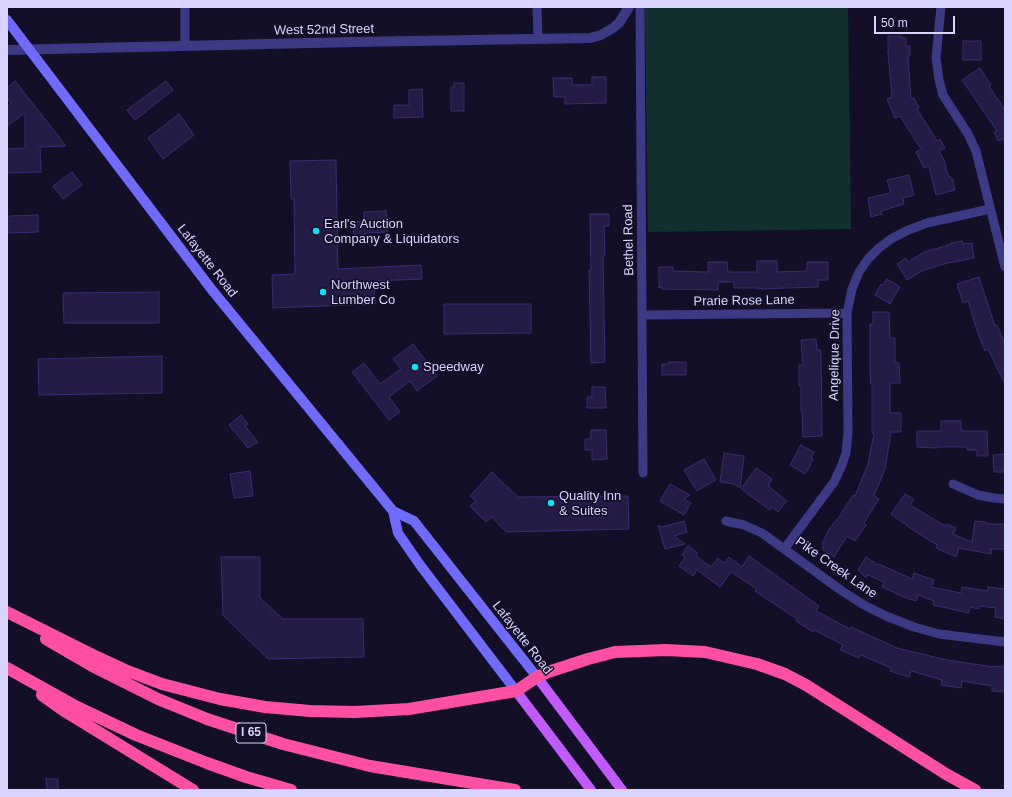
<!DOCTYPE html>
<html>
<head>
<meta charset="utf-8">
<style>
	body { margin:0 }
	#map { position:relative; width:1012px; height:797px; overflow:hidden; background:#130f26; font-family:Arial,sans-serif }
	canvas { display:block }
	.frame { position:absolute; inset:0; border:8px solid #d9d4ff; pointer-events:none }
	.scale { position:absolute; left:874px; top:16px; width:81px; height:18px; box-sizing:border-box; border:2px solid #d9d4ff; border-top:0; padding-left:5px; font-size:12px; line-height:14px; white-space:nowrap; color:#d9d4ff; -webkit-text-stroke:3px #130f26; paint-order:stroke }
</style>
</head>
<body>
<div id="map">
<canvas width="1012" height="797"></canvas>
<div class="frame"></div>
<div class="scale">50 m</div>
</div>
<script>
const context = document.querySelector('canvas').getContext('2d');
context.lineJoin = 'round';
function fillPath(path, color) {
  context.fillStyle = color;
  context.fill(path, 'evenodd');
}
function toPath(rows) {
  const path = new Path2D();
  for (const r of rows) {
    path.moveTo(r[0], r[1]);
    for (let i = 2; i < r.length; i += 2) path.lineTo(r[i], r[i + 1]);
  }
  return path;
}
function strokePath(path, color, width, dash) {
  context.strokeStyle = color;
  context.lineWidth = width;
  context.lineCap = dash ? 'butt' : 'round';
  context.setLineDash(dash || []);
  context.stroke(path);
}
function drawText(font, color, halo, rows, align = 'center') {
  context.font = font + ' Arial,sans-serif';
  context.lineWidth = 3;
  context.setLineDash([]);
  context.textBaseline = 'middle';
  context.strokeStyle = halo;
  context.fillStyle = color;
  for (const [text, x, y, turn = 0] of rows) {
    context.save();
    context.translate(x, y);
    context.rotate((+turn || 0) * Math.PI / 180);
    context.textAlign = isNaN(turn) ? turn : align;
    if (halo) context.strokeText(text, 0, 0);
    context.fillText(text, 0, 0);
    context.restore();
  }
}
fillPath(toPath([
	[645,7,848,7,851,229,648,232]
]), '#12302f');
const building = toPath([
	[888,36,902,36,902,38,906,38,906,46,910,46,910,56,908,56,911,99,914,98,919,108,917,109,937,141,940,139,945,148,939,151,944,160,948,176,950,176,951,179,953,179,955,190,936,195,929,166,924,168,916,152,921,149,900,116,895,118,887,99,892,97,888,53,888,36],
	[963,41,981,41,981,60,963,60,963,41],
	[980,68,991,85,989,86,1005,110,1005,143,1003,139,998,141,994,132,997,131,962,80,980,68],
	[592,77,606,77,606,103,565,104,565,97,554,97,553,78,572,78,572,85,592,85,592,77],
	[15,81,66,146,40,147,41,172,7,173,7,149,25,148,25,113,7,126,7,107,11,103,7,98,7,88,15,81],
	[166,81,173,90,135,120,127,110,166,81],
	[454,83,464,83,464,111,451,111,451,87,454,87,454,83],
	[422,89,423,117,394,118,394,105,409,105,409,90,422,89],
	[179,114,194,135,163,159,148,138,179,114],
	[336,160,338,269,421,265,422,279,374,281,375,304,273,308,272,275,295,274,294,199,291,199,290,161,336,160],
	[72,172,82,185,63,199,53,186,72,172],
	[909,175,914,195,903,198,904,204,881,211,882,214,871,217,868,198,891,193,887,180,909,175],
	[386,211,387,232,365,233,365,239,354,239,353,222,364,221,364,212,386,211],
	[590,214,609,214,609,226,604,226,605,256,603,256,605,362,591,363,589,270,591,270,590,214],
	[38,215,38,232,9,233,9,216,38,215],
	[962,241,963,244,972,243,974,258,948,263,924,270,907,280,897,264,906,258,908,262,924,252,952,244,951,243,962,241],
	[757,261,777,261,777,272,807,271,807,262,828,262,828,280,818,280,818,287,757,289,757,288,734,288,734,282,718,282,718,290,662,289,662,287,659,288,659,267,673,267,673,271,708,272,708,262,727,262,728,272,757,272,757,261],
	[979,277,995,326,997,325,1005,344,1005,384,988,349,985,351,978,333,968,301,963,303,957,284,979,277],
	[887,279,900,287,890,304,875,295,881,284,883,285,887,279],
	[159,292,159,323,64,323,63,293,159,292],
	[444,304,531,304,531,333,444,334,444,304],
	[873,312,889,312,890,338,895,338,895,363,899,363,900,383,890,383,890,413,901,413,901,432,891,432,885,469,874,496,879,499,864,523,866,525,855,541,847,536,834,557,823,550,824,547,822,544,829,529,839,517,853,495,855,496,868,464,874,433,872,433,872,384,871,384,870,373,870,324,873,324,873,312],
	[816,339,817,350,821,350,822,436,803,437,802,410,801,410,801,386,799,386,799,365,803,365,801,340,816,339],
	[413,344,437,376,417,391,410,381,389,397,400,412,389,420,352,372,364,363,380,384,401,369,393,359,413,344],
	[162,356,162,393,39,395,38,359,162,356],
	[669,362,686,362,686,375,662,375,662,364,669,364,669,362],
	[592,387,605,387,606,408,587,408,587,397,592,397,592,387],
	[241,415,248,424,245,426,258,442,248,448,229,425,241,415],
	[941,421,961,421,961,431,987,431,988,456,977,456,977,450,967,450,967,447,937,447,937,448,917,447,917,431,941,431,941,421],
	[591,430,606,430,607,459,592,460,592,450,585,450,585,439,591,439,591,430],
	[801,445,814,452,811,458,813,459,810,464,811,464,805,474,790,465,801,445],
	[724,453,744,456,740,488,734,484,720,482,724,453],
	[1005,454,1004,472,994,472,993,455,1005,454],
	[704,459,716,480,697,491,684,470,704,459],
	[756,468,772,479,768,486,787,501,778,512,772,507,770,510,741,489,756,468],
	[250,471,253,496,234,498,230,474,250,471],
	[492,472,518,497,628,496,629,529,506,532,492,517,486,522,470,506,476,501,470,496,492,472],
	[670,484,690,495,684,499,691,503,684,515,660,501,670,484],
	[905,494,914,499,910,505,945,526,946,524,956,528,953,534,972,542,975,521,986,522,986,524,1005,524,1005,549,989,549,992,550,991,554,959,548,956,557,936,548,937,545,916,532,891,514,905,494],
	[684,521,687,532,674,536,685,544,665,549,658,525,662,527,684,521],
	[688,546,698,553,696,556,711,567,718,558,724,563,729,557,742,567,749,556,819,606,816,611,850,629,851,627,897,648,947,660,994,667,994,666,1005,667,1004,676,1005,676,1005,692,992,691,992,686,962,681,961,688,941,685,942,680,911,671,909,677,890,671,891,668,861,655,859,658,840,650,843,645,814,630,813,632,796,621,797,619,755,591,757,589,731,572,720,587,697,570,693,576,679,566,685,558,682,555,688,546],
	[221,557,260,557,260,598,283,619,363,619,364,657,268,659,223,615,221,557],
	[866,557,878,565,879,564,912,579,914,573,934,580,931,587,961,593,962,587,988,591,988,587,1005,589,1005,619,995,617,996,608,979,606,979,609,970,607,969,613,933,605,934,601,918,595,916,601,906,598,882,587,884,582,868,575,866,578,858,570,866,557],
	[46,779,58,779,58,790,47,790,46,779]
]);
fillPath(building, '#241b47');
strokePath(building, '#3b2d73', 1);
strokePath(toPath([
	[537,7,538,39],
	[640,7,643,473],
	[941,7,936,58,939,80,943,95,968,134,976,151,1005,267],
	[185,46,185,7],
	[643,315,847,313],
	[953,484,978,495,994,498,1005,499],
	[726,521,744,525,762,533,842,591,864,605,886,616,914,627,939,634,1005,642],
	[785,548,834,482,842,465,846,453,848,433,847,313,852,289,859,272,868,259,879,248,891,239,906,231,927,223,990,209]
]), '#3d3a85', 9);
strokePath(toPath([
	[7,50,354,42,590,38,601,35,613,28,619,23,629,7]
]), '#3d3a85', 10);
strokePath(toPath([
	[7,20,212,290,393,511,414,521,537,677],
	[393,511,398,533,420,565,516,691]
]), '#6f6bff', 10);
strokePath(toPath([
	[537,677,622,790],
	[516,691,591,790]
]), '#c25bff', 10);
strokePath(toPath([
	[7,612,97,657,125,670,162,684,220,699,265,707,310,711,355,712,409,709,516,691,537,677,548,672,588,659,615,652,666,650,705,652,757,664,785,674,806,685,946,774,975,790],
	[46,639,96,668,158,699,207,719,283,744,370,766,515,790],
	[7,668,77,707,136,735,207,763,246,777,291,790],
	[42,695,66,712,193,790]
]), '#ff4fa3', 12);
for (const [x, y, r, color] of [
	[316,231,4,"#00e5ff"],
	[323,292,4,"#00e5ff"],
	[415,367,4,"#00e5ff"],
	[551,503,4,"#00e5ff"]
]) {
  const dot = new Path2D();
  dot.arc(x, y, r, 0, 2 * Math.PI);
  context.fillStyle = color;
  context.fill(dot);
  strokePath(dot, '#130f26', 1.5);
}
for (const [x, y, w] of [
	[251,733,30]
]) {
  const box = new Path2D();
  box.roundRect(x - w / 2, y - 10, w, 20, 3);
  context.fillStyle = '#130f26';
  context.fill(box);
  strokePath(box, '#d9d4ff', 1);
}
drawText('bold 12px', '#d9d4ff', null, [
	["I 65",251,733]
]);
drawText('13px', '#d9d4ff', '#130f26', [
	["West 52nd Street",324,30,-1],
	["Bethel Road",629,240,-91],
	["Lafayette Road",207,261,52],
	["Prarie Rose Lane",744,301,-1],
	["Angelique Drive",835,355,-89],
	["Pike Creek Lane",836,568,35],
	["Lafayette Road",522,638,52]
]);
drawText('13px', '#d9d4ff', '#130f26', [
	["Earl's Auction",324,224],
	["Company & Liquidators",324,239],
	["Northwest",331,285],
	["Lumber Co",331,300],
	["Speedway",423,367],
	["Quality Inn",559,496],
	["& Suites",559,511]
], 'left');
</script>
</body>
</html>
